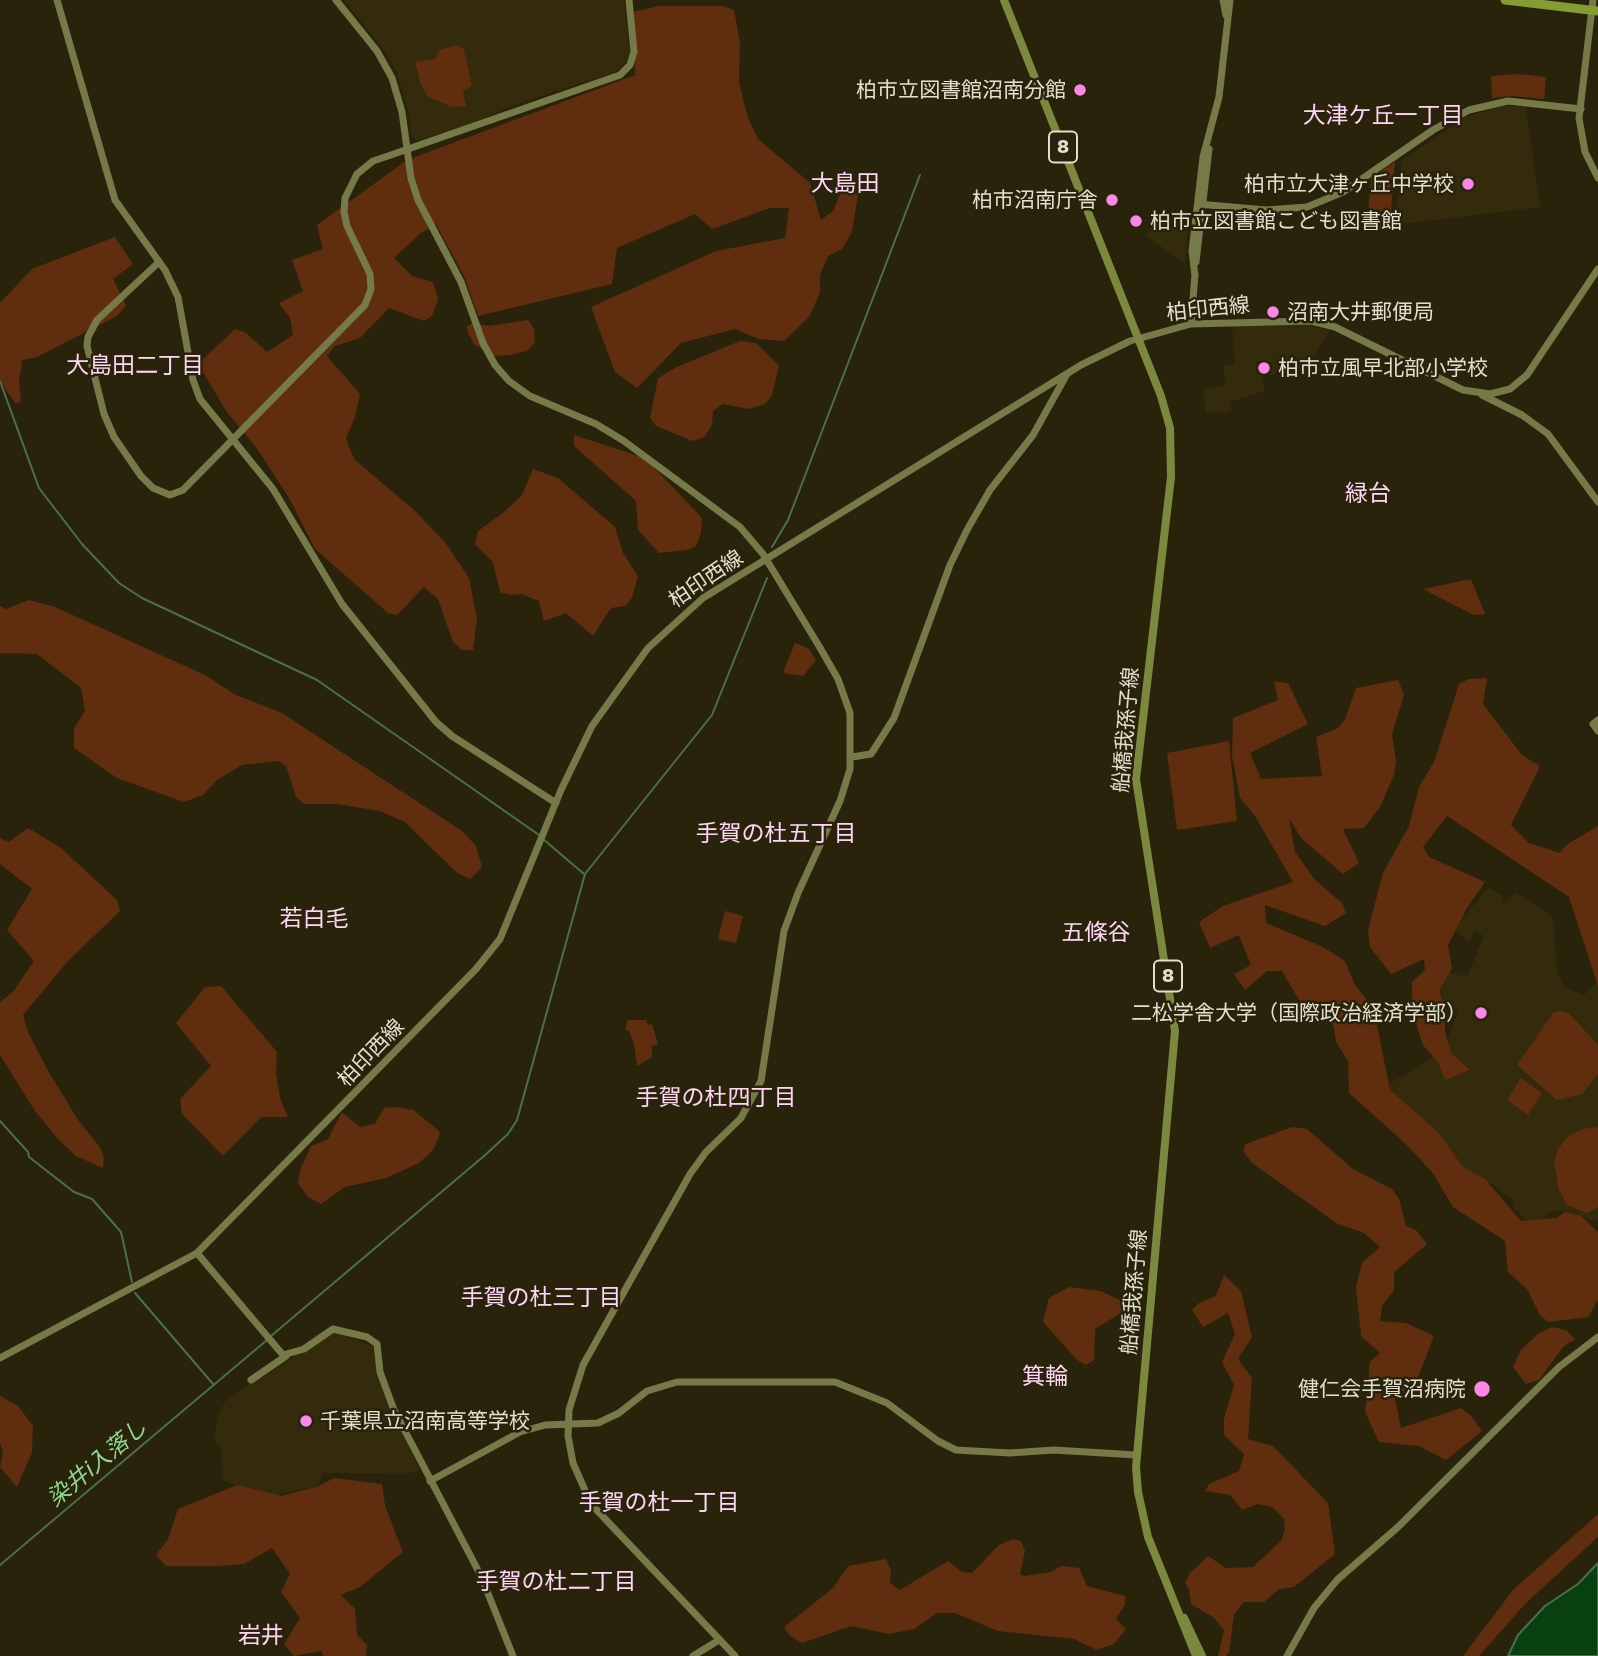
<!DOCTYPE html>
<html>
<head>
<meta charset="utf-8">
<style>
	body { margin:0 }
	canvas { display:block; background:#28230a }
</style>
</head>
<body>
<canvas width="1598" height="1656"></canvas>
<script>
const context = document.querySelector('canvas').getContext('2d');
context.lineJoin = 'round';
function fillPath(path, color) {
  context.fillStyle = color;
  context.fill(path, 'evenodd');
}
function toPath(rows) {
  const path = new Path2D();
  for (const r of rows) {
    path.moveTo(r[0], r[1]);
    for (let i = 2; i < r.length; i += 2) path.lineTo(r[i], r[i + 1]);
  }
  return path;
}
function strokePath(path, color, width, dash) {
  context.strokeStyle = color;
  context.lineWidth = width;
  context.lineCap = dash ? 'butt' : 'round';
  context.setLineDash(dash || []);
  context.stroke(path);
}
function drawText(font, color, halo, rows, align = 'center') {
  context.font = font + ' "Golos Text","Noto Sans JP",sans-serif';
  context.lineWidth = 5;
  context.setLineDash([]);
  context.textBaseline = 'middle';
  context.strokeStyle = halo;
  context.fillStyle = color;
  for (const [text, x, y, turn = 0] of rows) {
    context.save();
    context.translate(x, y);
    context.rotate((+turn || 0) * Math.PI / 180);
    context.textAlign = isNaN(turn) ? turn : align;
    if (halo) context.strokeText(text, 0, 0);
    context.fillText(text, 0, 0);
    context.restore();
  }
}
fillPath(toPath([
	[344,0,624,0,630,51,627,61,615,72,519,103,469,125,417,140,411,135,409,113,397,73,388,56],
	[1503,106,1526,107,1540,207,1394,225,1402,160,1467,116],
	[1161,213,1189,217,1185,263,1146,236],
	[1301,324,1330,330,1308,366,1262,377,1265,391,1230,402,1231,412,1206,413,1203,389,1226,385,1223,366,1235,364,1232,326],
	[1488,888,1504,896,1502,907,1516,892,1553,918,1557,973,1565,988,1584,995,1598,982,1598,1220,1595,1221,1561,1210,1547,1213,1537,1228,1533,1229,1515,1209,1512,1199,1495,1186,1457,1172,1386,1086,1444,1050,1458,1011,1433,997,1444,971,1467,977,1484,936,1475,931,1469,941,1454,929],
	[332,1333,342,1333,374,1347,382,1387,420,1471,405,1474,324,1473,316,1486,275,1495,223,1481,221,1446,214,1440,219,1412,227,1399]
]), '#332b0b');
fillPath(toPath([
	[659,6,723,6,734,10,740,43,739,83,748,118,758,139,810,183,821,220,833,211,842,189,858,194,852,232,842,249,828,256,820,275,820,293,809,317,784,341,759,339,735,329,681,343,637,388,615,372,591,307,716,251,785,238,789,208,770,208,712,229,695,214,617,248,612,284,478,316,465,278,436,224,421,233,394,258,412,276,433,282,438,299,432,316,424,321,389,308,360,338,335,346,327,356,360,394,355,417,346,438,354,459,414,510,445,542,469,578,477,619,473,650,462,650,453,642,438,599,424,587,397,615,388,613,315,549,289,498,258,450,226,411,203,372,201,361,235,329,246,333,267,352,293,335,290,318,279,303,303,291,292,260,323,249,317,225,407,160,635,75,633,12],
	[456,45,464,49,472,86,463,91,466,106,452,107,428,97,421,85,415,62,435,59,439,50],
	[1519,74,1546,77,1544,99,1512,96,1492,98,1491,76],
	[1395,162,1390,225,1367,228,1371,178],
	[115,237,133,264,113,279,126,305,117,316,37,357,22,360,19,381,21,402,15,403,0,381,0,303,32,269],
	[528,320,534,329,535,342,527,351,510,355,494,356,474,344,468,333,467,326,473,323,489,326],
	[740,341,756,343,779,366,772,395,765,404,749,409,723,404,713,411,712,425,704,437,693,441,656,426,650,418,658,378,677,367],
	[574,435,645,458,702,518,701,533,696,546,687,550,659,553,638,530,636,501,574,446],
	[533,469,558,478,615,527,623,553,638,576,632,598,625,606,611,608,593,636,566,613,544,621,539,601,521,594,510,595,500,592,493,562,475,544,478,531,503,513,522,495],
	[1471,579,1485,614,1474,615,1423,589],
	[29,600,55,607,205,675,236,695,282,713,462,831,476,846,482,867,470,879,457,873,405,822,380,811,338,804,304,804,296,797,286,766,279,761,242,765,217,780,203,795,184,802,117,778,74,748,74,728,85,711,81,688,37,654,0,653,0,606,6,609],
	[795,643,808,648,816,660,803,676,783,673],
	[1487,678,1483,704,1522,755,1540,766,1511,825,1529,843,1560,853,1566,845,1598,826,1598,986,1569,897,1447,816,1423,847,1429,857,1485,882,1467,908,1448,945,1452,968,1439,991,1445,1007,1445,1032,1451,1053,1470,1070,1445,1080,1438,1062,1423,1045,1412,1011,1412,982,1425,970,1424,959,1391,974,1370,947,1368,930,1383,873,1409,826,1419,787,1434,762,1459,684,1469,679],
	[1398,680,1404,695,1392,734,1396,761,1394,775,1380,807,1364,828,1343,829,1359,863,1343,874,1301,838,1289,818,1295,852,1315,880,1342,903,1346,913,1325,926,1265,905,1266,923,1323,947,1345,961,1354,983,1374,1010,1390,1090,1438,1132,1463,1167,1485,1179,1521,1221,1556,1218,1566,1212,1581,1216,1598,1232,1598,1300,1588,1317,1548,1322,1540,1315,1527,1289,1508,1272,1505,1241,1453,1207,1432,1172,1407,1145,1349,1093,1348,1061,1336,1042,1334,1027,1328,1019,1305,1010,1282,971,1267,971,1245,990,1234,974,1251,965,1239,935,1210,948,1199,922,1223,906,1293,882,1255,816,1240,798,1232,756,1233,718,1278,700,1274,681,1288,683,1308,724,1250,753,1261,779,1322,776,1316,737,1338,728,1345,719,1356,688],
	[1229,741,1237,821,1177,830,1167,753],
	[28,828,61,848,117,900,120,911,68,961,23,1015,28,1032,47,1069,78,1120,99,1146,104,1157,103,1168,76,1156,59,1140,35,1111,0,1055,0,1002,13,992,34,961,7,930,32,889,0,864,0,838,9,842],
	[725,911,743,916,736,943,718,939],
	[221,986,277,1052,276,1074,280,1098,288,1117,261,1117,223,1156,182,1114,180,1099,211,1066,176,1023,205,987],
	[1560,1011,1569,1013,1598,1045,1598,1074,1582,1094,1557,1100,1517,1065,1554,1012],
	[628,1020,646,1020,648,1025,652,1024,658,1044,652,1046,652,1057,637,1066,634,1044,629,1031,625,1030],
	[1521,1078,1542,1093,1528,1115,1507,1100],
	[396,1107,413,1110,438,1130,440,1134,433,1150,419,1163,386,1178,345,1187,321,1204,308,1197,298,1183,301,1167,311,1146,328,1139,342,1112,360,1127,375,1124,384,1108],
	[1292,1127,1307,1129,1353,1169,1392,1189,1399,1199,1406,1226,1416,1230,1427,1244,1394,1272,1394,1290,1382,1306,1380,1321,1406,1323,1434,1336,1417,1380,1395,1398,1401,1428,1461,1408,1471,1416,1482,1431,1446,1460,1419,1446,1379,1442,1365,1412,1370,1362,1380,1353,1361,1336,1356,1287,1362,1263,1380,1247,1364,1233,1338,1224,1252,1163,1243,1151,1246,1144],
	[1598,1127,1598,1207,1587,1213,1567,1205,1559,1190,1554,1163,1557,1151,1567,1137,1582,1129],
	[1224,1275,1241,1291,1252,1337,1238,1359,1252,1378,1248,1439,1273,1446,1328,1503,1335,1554,1294,1587,1279,1589,1264,1602,1244,1602,1234,1614,1229,1652,1226,1656,1218,1656,1224,1630,1213,1617,1191,1604,1189,1589,1185,1583,1190,1573,1208,1556,1226,1568,1253,1567,1281,1541,1285,1530,1284,1519,1272,1507,1258,1504,1242,1510,1230,1495,1205,1491,1209,1484,1239,1471,1244,1454,1224,1435,1224,1419,1234,1385,1222,1362,1235,1334,1228,1313,1203,1327,1192,1310,1199,1303,1216,1296],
	[1069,1287,1101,1291,1120,1300,1123,1307,1121,1313,1095,1329,1094,1360,1086,1365,1077,1360,1043,1322,1049,1298],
	[1552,1327,1566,1330,1575,1339,1563,1347,1539,1380,1526,1384,1513,1367,1521,1350,1539,1333],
	[0,1396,18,1406,33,1426,32,1452,17,1487,0,1467,3,1451,0,1443],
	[334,1478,382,1484,385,1506,403,1552,360,1587,341,1595,355,1609,357,1635,367,1645,366,1656,324,1656,321,1651,294,1656,284,1644,300,1618,281,1592,290,1574,272,1548,244,1564,218,1566,166,1566,156,1555,168,1539,178,1509,237,1485,282,1496,319,1486],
	[1598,1514,1598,1537,1526,1603,1479,1656,1463,1656,1513,1590],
	[1013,1539,1021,1541,1025,1551,1020,1574,1024,1576,1051,1572,1061,1566,1079,1568,1087,1586,1125,1596,1125,1604,1116,1619,1126,1629,1114,1644,1097,1650,1074,1639,998,1631,955,1613,937,1613,914,1629,889,1634,851,1626,802,1643,789,1635,784,1627,833,1588,848,1566,886,1559,891,1570,890,1583,900,1590,948,1561,962,1572,972,1573,999,1545]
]), '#602d0f');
const water = toPath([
	[1598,1563,1598,1656,1508,1656,1518,1635,1545,1606,1578,1584,1598,1563]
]);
fillPath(water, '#094011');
strokePath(water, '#4a704a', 2);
strokePath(toPath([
	[0,381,39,488,82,544,119,583,142,598,317,680,539,835],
	[772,547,788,520,920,175],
	[543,839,584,874],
	[0,1121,28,1152,29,1157,74,1192,92,1199,121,1232,132,1282],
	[135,1293,213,1384],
	[271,1336,484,1156,508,1134,517,1120,585,874,712,715,767,578],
	[0,1565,267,1340]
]), '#4a704a', 2);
strokePath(toPath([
	[57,0,115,200,165,270,178,297,193,380,200,399,273,489,342,604,436,722,452,736,556,803],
	[336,0,377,51,392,78,402,112,411,178,418,200,461,282,483,343,495,365,509,381,530,396,596,424,624,441,740,527,763,554,819,646,838,679,850,713,850,769,840,801,798,893,784,931,761,1081,741,1118,706,1152,690,1174,583,1365,569,1410,568,1436,573,1463,591,1504,735,1656],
	[1223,0,1226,15],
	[1593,0,1579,118,1585,152,1598,178],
	[1198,204,1266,210,1307,207,1343,192,1433,130,1469,110,1508,101,1581,109],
	[159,262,97,320,88,337,87,346,104,414,114,437,141,476,153,488,170,495,183,490,365,305,371,289,370,274,347,226,344,212,345,198,357,174,373,161,388,156,620,75,630,65,634,52,629,0],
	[1196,262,1209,149],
	[1195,276,1192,251,1203,157,1219,97,1230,0],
	[1191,324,1195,274],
	[1482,395,1522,415,1548,434,1598,502],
	[1598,720,1593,724,1598,731],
	[852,757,871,754,894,718,950,565,967,530,990,490,1033,435,1067,374],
	[197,1253,283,1355,304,1349,333,1329,367,1337,377,1344,380,1372,394,1410,481,1576,513,1656],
	[0,1358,197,1253,476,969,500,939,561,790,592,726,648,648,703,598,1081,365,1130,341,1191,324,1311,321,1335,327,1463,390,1490,394,1510,389,1527,375,1598,269],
	[251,1380,286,1356],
	[430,1481,520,1432,545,1425,598,1423,619,1413,647,1391,677,1382,835,1382,887,1403,938,1441,956,1450,1010,1453,1054,1450,1136,1455],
	[693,1656,719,1640],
	[1287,1656,1314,1608,1337,1580,1398,1527,1559,1367,1598,1337]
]), '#767948', 7);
strokePath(toPath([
	[1004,0,1161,396,1170,428,1171,477,1136,779,1175,1031,1136,1467,1138,1492,1148,1537,1196,1656],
	[1184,1618,1202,1656]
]), '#7d883f', 8);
strokePath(toPath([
	[1505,0,1598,11]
]), '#859c34', 9);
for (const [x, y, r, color] of [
	[1080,90,7,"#fb87e6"],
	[1468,184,7,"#fb87e6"],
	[1112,200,7,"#fb87e6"],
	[1136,221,7,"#fb87e6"],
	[1273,312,7,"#fb87e6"],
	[1264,368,7,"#fb87e6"],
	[1481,1013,7,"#fb87e6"],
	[1482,1389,9,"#fb87e6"],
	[306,1421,7,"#fb87e6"]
]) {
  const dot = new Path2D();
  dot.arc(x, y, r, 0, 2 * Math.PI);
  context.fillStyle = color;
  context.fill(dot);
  strokePath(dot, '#28230a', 2.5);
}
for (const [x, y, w] of [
	[1063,147,28],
	[1168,976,28]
]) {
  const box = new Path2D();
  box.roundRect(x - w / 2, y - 15.5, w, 31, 5);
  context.fillStyle = '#28230a';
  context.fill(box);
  strokePath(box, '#e2dfd0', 2);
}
drawText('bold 19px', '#e2dfd0', null, [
	["8",1063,147],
	["8",1168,976]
]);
drawText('21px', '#e2dfd0', '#28230a', [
	["柏市立図書館沼南分館",1066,90],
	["柏市立大津ヶ丘中学校",1454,184],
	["柏市沼南庁舎",1098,200],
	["柏市立図書館こども図書館",1150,221,"left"],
	["沼南大井郵便局",1287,312,"left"],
	["柏市立風早北部小学校",1278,368,"left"],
	["二松学舎大学（国際政治経済学部）",1467,1013],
	["健仁会手賀沼病院",1466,1389],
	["千葉県立沼南高等学校",320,1421,"left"]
], 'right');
drawText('21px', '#e2dfd0', '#28230a', [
	["柏印西線",1208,309,-6],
	["柏印西線",706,579,-34],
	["船橋我孫子線",1126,730,-85],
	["柏印西線",371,1053,-46],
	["船橋我孫子線",1134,1292,-85]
]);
drawText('23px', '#fed5f4', '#28230a', [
	["大津ケ丘一丁目",1383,116],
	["大島田",845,184],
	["大島田二丁目",135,366],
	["緑台",1368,494],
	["手賀の杜五丁目",776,834],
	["若白毛",314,919],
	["五條谷",1096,933],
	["手賀の杜四丁目",716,1098],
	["手賀の杜三丁目",541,1298],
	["箕輪",1045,1377],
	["手賀の杜一丁目",659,1503],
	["手賀の杜二丁目",556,1582],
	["岩井",261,1636]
]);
drawText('italic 23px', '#8dd78f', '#28230a', [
	["染井i入落し",97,1463,-40]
]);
</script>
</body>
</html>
